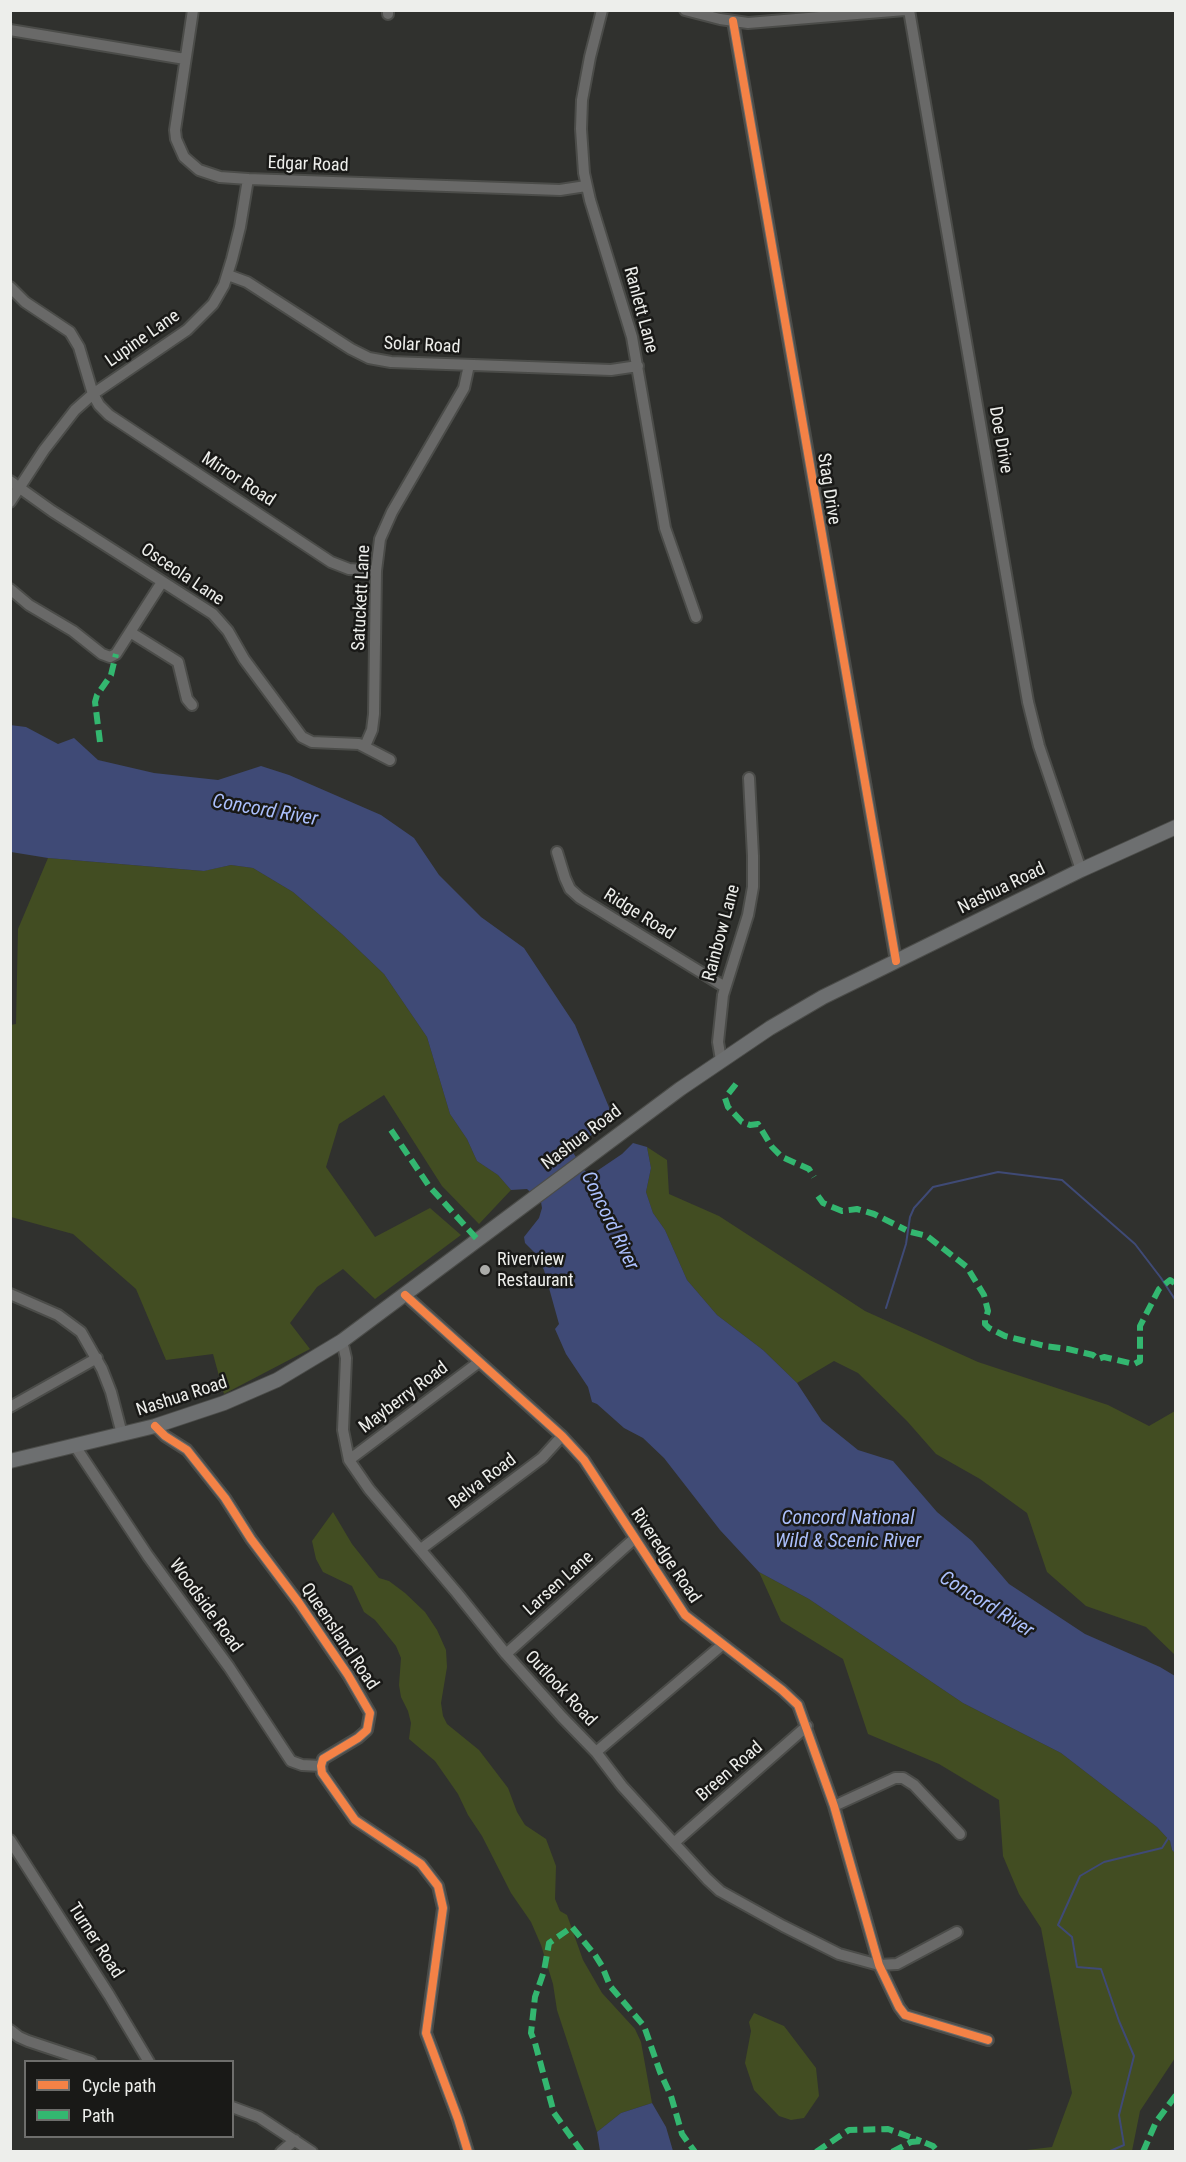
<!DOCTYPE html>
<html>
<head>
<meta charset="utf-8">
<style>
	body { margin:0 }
	#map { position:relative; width:1186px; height:2162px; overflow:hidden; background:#30312e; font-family:"Roboto Condensed",sans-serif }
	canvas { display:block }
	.frame { position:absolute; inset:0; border:12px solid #edeeeb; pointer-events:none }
	.legend { position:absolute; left:24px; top:2060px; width:210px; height:78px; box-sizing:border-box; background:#191917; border:2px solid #6e6e6c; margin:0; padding:8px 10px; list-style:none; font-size:18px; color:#edeeeb }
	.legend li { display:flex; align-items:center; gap:12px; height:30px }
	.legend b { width:30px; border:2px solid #6e6e6c }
</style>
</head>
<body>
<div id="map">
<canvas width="1186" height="2162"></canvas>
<div class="frame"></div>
<ul class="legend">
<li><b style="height:8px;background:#f48246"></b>Cycle path</li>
<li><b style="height:8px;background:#33b770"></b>Path</li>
</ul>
</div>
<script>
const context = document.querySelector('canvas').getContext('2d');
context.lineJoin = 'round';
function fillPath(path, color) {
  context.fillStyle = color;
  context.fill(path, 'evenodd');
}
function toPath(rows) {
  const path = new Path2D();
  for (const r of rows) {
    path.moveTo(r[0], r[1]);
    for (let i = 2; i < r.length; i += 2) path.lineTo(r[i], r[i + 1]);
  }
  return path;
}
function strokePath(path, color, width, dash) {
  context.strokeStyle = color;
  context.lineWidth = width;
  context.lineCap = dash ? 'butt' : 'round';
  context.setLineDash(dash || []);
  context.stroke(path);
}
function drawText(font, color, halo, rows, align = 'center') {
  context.font = font + ' "Roboto Condensed",sans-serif';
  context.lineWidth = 5;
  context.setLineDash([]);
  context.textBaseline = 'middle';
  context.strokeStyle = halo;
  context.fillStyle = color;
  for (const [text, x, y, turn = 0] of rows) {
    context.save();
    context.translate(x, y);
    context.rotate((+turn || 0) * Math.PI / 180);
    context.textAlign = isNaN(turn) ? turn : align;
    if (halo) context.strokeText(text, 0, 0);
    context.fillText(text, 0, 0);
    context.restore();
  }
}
fillPath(toPath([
	[48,858,203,871,231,865,253,868,293,892,342,934,384,974,427,1037,450,1114,467,1139,477,1161,498,1175,511,1190,479,1224,442,1186,384,1095,339,1124,326,1167,375,1237,430,1208,461,1235,375,1299,343,1269,317,1287,290,1323,310,1349,224,1394,213,1354,166,1360,136,1289,73,1234,11,1217,10,1025,16,1024,18,929],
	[647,1147,667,1160,669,1194,719,1216,865,1311,978,1362,1108,1405,1149,1426,1175,1411,1175,1655,1146,1627,1086,1606,1047,1572,1027,1513,980,1479,936,1454,907,1421,858,1373,834,1361,797,1383,763,1350,717,1315,687,1280,665,1230,653,1213,646,1192,651,1168],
	[333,1512,352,1544,379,1578,389,1581,405,1593,425,1612,437,1630,446,1650,447,1667,441,1703,443,1716,447,1724,479,1750,508,1788,517,1812,525,1825,546,1839,556,1866,555,1899,560,1911,567,1915,583,1960,602,1993,635,2029,641,2042,652,2103,621,2113,597,2132,557,2010,553,1984,541,1945,531,1922,511,1893,482,1836,468,1815,458,1794,435,1761,409,1739,411,1723,408,1711,401,1697,399,1685,401,1658,396,1646,375,1620,364,1612,352,1586,323,1572,316,1559,312,1541],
	[759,1572,809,1599,963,1703,1061,1753,1157,1827,1170,1841,1172,1850,1176,1853,1175,2058,1140,2111,1132,2151,1018,2151,1052,2147,1072,2093,1041,1928,1019,1894,1003,1856,999,1800,939,1764,868,1734,843,1659,781,1621],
	[754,2013,784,2026,816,2068,819,2096,804,2118,791,2120,779,2116,754,2090,745,2063,751,2031,749,2022]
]), '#424d22');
fillPath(toPath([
	[10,725,26,727,58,744,74,738,98,760,154,773,218,780,261,766,289,775,381,815,414,838,439,875,481,917,524,948,575,1025,613,1117,572,1151,585,1171,591,1175,622,1154,633,1143,647,1147,651,1168,646,1192,653,1213,665,1230,687,1280,717,1315,763,1350,797,1383,822,1421,858,1450,893,1461,937,1512,972,1541,1009,1584,1085,1634,1160,1667,1175,1676,1175,1853,1172,1850,1170,1841,1157,1827,1061,1753,963,1703,809,1599,759,1572,720,1530,664,1458,643,1438,624,1428,597,1404,592,1402,588,1387,566,1354,555,1329,559,1324,544,1270,535,1253,525,1243,524,1237,539,1218,542,1208,541,1202,527,1189,511,1190,498,1175,477,1161,467,1139,450,1114,427,1037,384,974,342,934,293,892,253,868,231,865,204,871,48,858,11,852],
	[652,2103,666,2127,673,2151,600,2151,597,2132,621,2113]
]), '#3f4a76');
strokePath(toPath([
	[886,1308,906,1244,910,1217,914,1208,933,1187,998,1172,1062,1180,1135,1244,1161,1278,1176,1301],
	[1108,2152,1124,2145,1119,2115,1134,2056,1119,2021,1101,1969,1077,1967,1072,1937,1058,1925,1080,1876,1104,1862,1162,1848,1169,1837]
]), '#3f4a76', 2);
const street = toPath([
	[193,10,175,130,176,139,184,157,199,170,220,177,248,179,560,190,586,186],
	[602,10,590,57,582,100,581,129,584,173,590,200,632,337,665,528,696,617],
	[685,10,720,19,748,23,905,10],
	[909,10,1028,702,1039,746,1081,870],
	[388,14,388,10],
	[733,21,896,961],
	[10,30,185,59],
	[228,275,247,282,351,349,369,358,391,362,611,370,638,366],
	[10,287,25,302,70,332,79,347,93,394,99,405,109,415,331,562,349,569,376,571],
	[10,481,52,511,213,614,228,631,244,659,302,737,312,742,359,744,390,760],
	[10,502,44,450,75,410,93,394,187,330,213,304,224,285,232,259,240,227,248,179],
	[10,589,29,605,73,631,102,654,110,657,116,654,162,582],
	[130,632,178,662,187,699,192,705],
	[365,746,372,730,374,714,376,571,380,539,392,512,464,388,469,365],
	[557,852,565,878,570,889,580,898,725,987],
	[721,1060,718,1042,723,995,748,915,753,887,753,856,749,778],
	[10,1294,58,1315,81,1332,102,1369,111,1392,122,1434],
	[405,1295,562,1436,584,1460,685,1615,782,1690,798,1705,834,1806,879,1965,899,2007,905,2015,988,2040],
	[342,1341,346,1358,343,1430,349,1460,369,1489,457,1593,506,1654,562,1717,596,1752,622,1786,707,1879,720,1891,783,1926,839,1954,879,1965,897,1964,957,1932],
	[10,1407,97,1358],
	[155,1426,165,1436,187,1450,225,1498,251,1539,299,1603,348,1675,370,1713,367,1730,358,1738,323,1759,321,1766,322,1773,355,1820,421,1864,438,1886,443,1908,426,2033,458,2119,468,2152],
	[75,1446,148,1556,229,1667,291,1761,302,1765,321,1766],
	[349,1460,479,1362],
	[421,1549,542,1458,562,1436],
	[506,1654,635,1538],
	[596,1752,722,1645],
	[834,1806,895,1778,903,1778,914,1785,960,1834],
	[10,1840,109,1995,149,2062],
	[675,1842,807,1726],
	[10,2030,19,2037,28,2041,91,2062],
	[232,2107,259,2117,312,2152],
	[281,2152,295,2140]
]);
const secondary = toPath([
	[10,1461,155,1426,224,1403,277,1380,342,1341,680,1089,770,1028,823,997,872,973,1081,870,1176,827]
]);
strokePath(street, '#4b4c49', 14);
strokePath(secondary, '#4b4c49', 16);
strokePath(street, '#696968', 10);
strokePath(secondary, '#6d6f70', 14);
strokePath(toPath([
	[100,742,95,702,97,695,111,675,116,654],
	[736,1084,725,1098,728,1107,742,1122,750,1125,758,1124,772,1147,782,1157,809,1169,814,1177],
	[391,1130,429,1186,477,1239],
	[818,1196,823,1203,842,1211,857,1209,874,1214,906,1230],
	[911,1232,927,1236,967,1267,984,1295,988,1311,985,1320,985,1324,989,1328,1005,1336,1045,1346,1068,1349,1093,1355,1098,1359,1104,1357,1134,1364,1140,1361,1140,1326,1159,1289,1170,1280,1176,1284],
	[582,2152,554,2113,535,2043,531,2033,535,1997,544,1971,549,1943,572,1927,595,1955,602,1966,610,1986,644,2026,660,2072,671,2096,682,2134,695,2152],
	[816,2152,849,2130,888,2129,921,2141],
	[892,2152,911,2142,921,2141,933,2146,938,2152],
	[1143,2152,1156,2122,1176,2095]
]), '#33b770', 6, [12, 6]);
strokePath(toPath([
	[733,21,896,961],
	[405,1295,562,1436,584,1460,685,1615,782,1690,798,1705,834,1806,879,1965,899,2007,905,2015,988,2040],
	[155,1426,165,1436,187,1450,225,1498,251,1539,299,1603,348,1675,370,1713,367,1730,358,1738,323,1759,321,1766,322,1773,355,1820,421,1864,438,1886,443,1908,426,2033,458,2119,468,2152]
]), '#f48246', 8);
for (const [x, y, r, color] of [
	[485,1270,6,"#abaca9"]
]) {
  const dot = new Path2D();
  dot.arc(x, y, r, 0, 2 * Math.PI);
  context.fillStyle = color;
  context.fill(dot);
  strokePath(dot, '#191917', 2);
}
drawText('18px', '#edeeeb', '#191917', [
	["Edgar Road",308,165,2],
	["Ranlett Lane",640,310,75],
	["Lupine Lane",143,339,-35],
	["Solar Road",422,346,3],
	["Doe Drive",1000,440,80],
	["Mirror Road",238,480,33],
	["Stag Drive",828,489,81],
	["Osceola Lane",182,575,34],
	["Satuckett Lane",362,598,-87],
	["Nashua Road",1002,889,-26],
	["Ridge Road",639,915,32],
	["Rainbow Lane",722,933,-75],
	["Nashua Road",582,1138,-37],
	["Nashua Road",182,1397,-18],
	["Mayberry Road",404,1398,-37],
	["Belva Road",483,1482,-37],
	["Riveredge Road",665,1556,56],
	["Larsen Lane",559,1584,-42],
	["Woodside Road",205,1606,54],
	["Queensland Road",339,1637,56],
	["Outlook Road",560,1689,47],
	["Breen Road",730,1772,-41],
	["Turner Road",95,1941,57]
]);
drawText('18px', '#edeeeb', '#191917', [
	["Riverview",497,1260],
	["Restaurant",497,1281]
], 'left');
drawText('italic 20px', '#abbffc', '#191917', [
	["Concord River",265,811,10],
	["Concord River",609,1221,64],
	["Concord National",848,1519],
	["Wild & Scenic River",848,1542],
	["Concord River",986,1605,32]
]);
</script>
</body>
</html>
